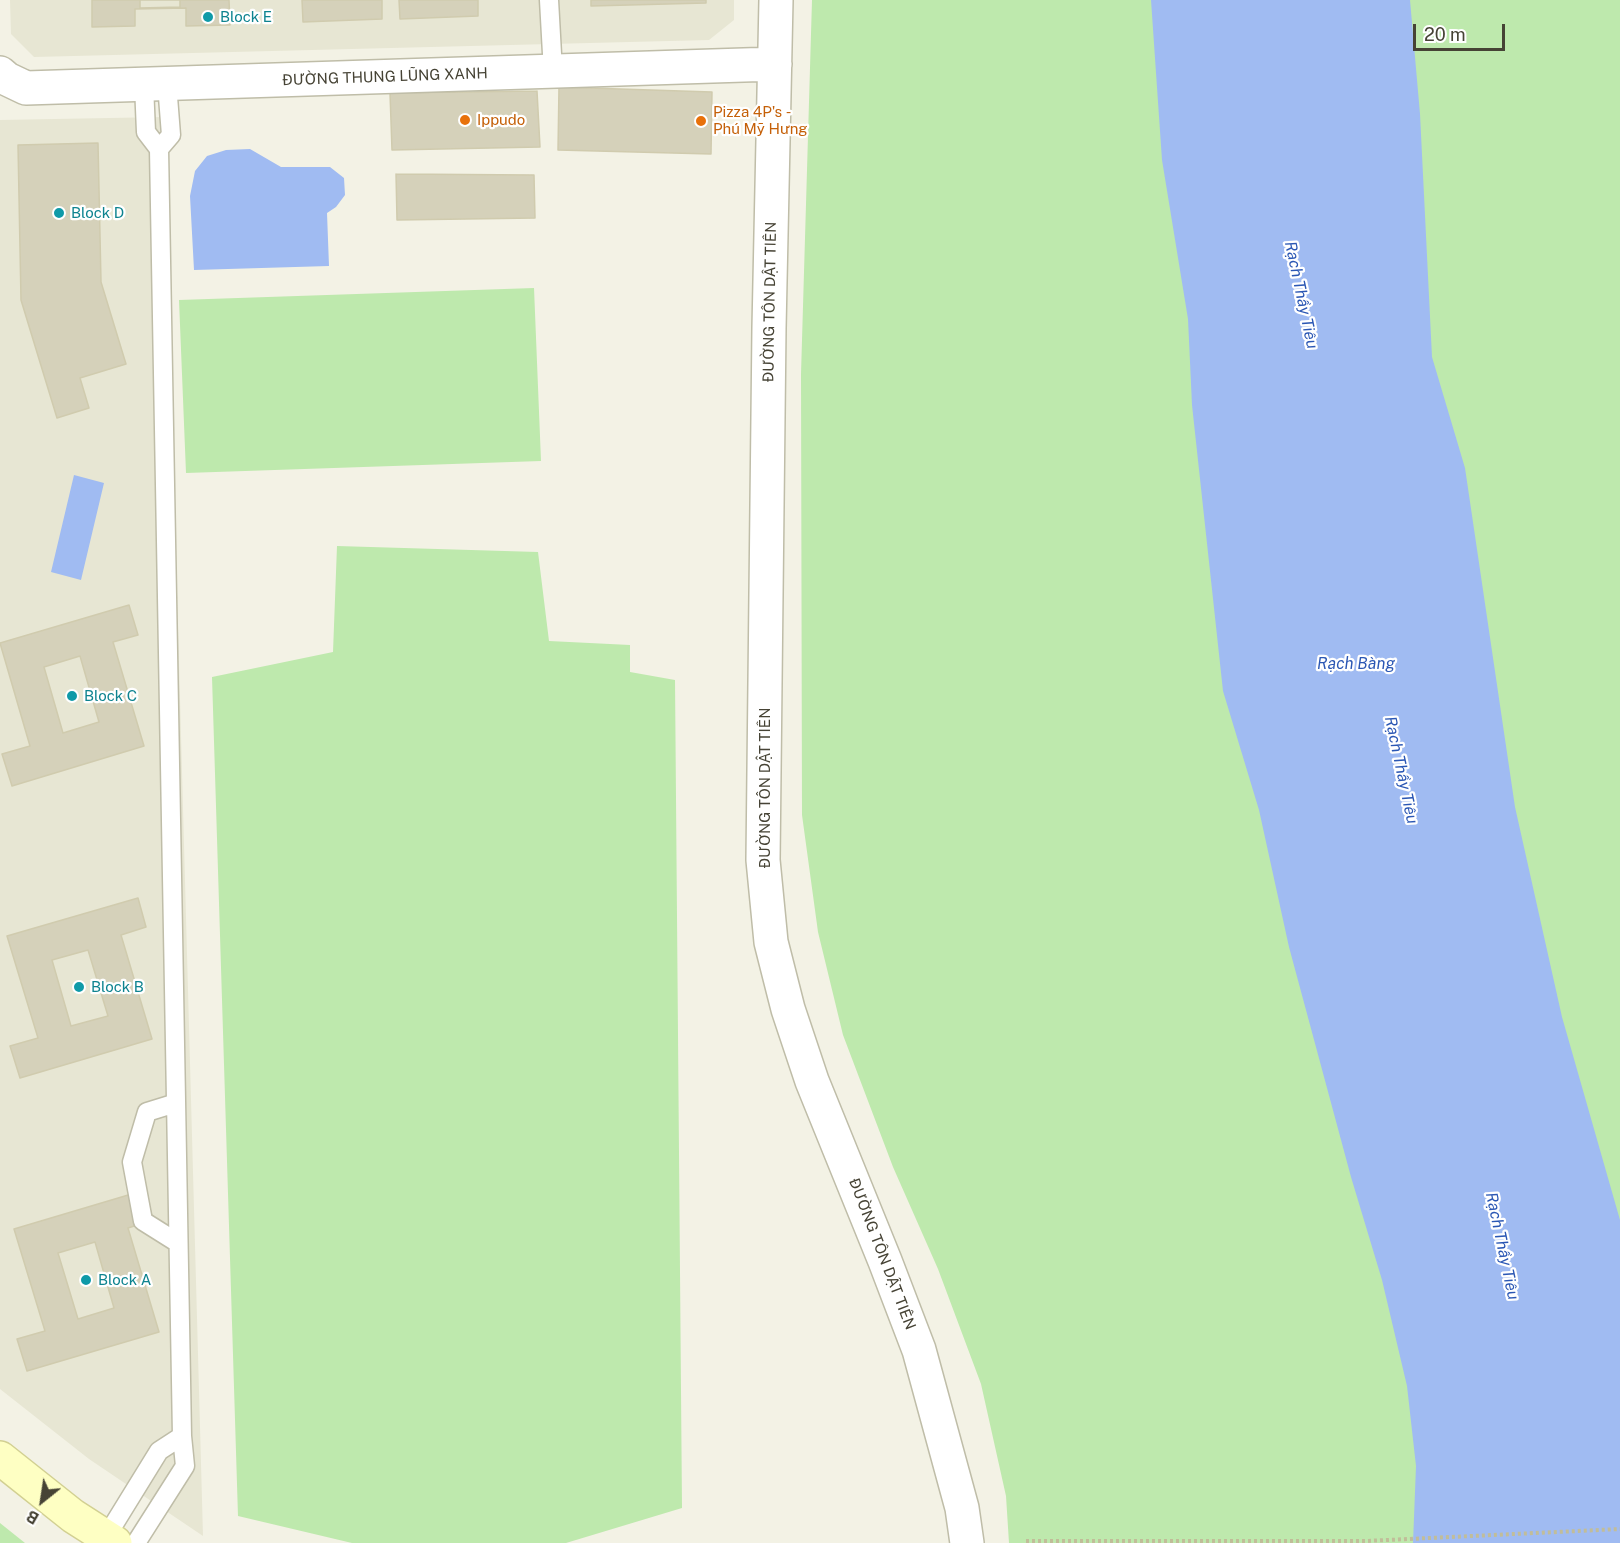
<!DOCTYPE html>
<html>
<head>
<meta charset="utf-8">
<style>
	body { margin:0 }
	#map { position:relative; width:1620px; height:1543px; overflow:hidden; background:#f3f2e5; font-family:"Public Sans",sans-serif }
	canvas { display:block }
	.north { position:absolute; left:12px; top:1471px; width:60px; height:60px; -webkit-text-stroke:4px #fff; paint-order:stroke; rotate:210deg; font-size:16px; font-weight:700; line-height:24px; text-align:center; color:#464335 }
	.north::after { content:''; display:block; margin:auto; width:21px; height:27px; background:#464335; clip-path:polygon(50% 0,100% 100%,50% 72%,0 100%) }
	.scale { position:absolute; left:1413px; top:24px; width:92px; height:27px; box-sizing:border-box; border:3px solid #464335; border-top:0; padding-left:8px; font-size:18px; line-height:21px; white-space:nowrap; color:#464335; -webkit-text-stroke:4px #fff; paint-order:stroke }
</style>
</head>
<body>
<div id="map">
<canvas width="1620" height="1543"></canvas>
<div class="north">B</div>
<div class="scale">20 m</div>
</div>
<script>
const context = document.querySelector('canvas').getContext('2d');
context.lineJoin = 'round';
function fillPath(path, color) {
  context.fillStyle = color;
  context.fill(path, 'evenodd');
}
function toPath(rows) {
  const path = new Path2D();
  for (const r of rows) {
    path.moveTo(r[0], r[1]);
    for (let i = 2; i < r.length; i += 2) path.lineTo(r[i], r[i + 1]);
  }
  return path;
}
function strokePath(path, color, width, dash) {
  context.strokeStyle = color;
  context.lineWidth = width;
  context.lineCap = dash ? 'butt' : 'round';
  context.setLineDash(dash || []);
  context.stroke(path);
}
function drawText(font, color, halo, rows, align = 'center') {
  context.font = font + ' "Public Sans",sans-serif';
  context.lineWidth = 4.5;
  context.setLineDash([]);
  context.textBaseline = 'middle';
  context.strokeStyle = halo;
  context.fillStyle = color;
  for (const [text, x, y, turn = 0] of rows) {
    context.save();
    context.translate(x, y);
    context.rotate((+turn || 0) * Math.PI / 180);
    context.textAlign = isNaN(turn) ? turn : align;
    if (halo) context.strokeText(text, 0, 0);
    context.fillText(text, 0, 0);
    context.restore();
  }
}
fillPath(toPath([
	[10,0,734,0,734,20,709,40,34,57,11,34],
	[164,117,203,1536,89,1459,0,1389,0,120]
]), '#e7e6d3');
fillPath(toPath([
	[812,0,1198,0,1442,1543,1009,1543,1006,1496,981,1384,938,1269,893,1167,843,1035,818,932,802,815,801,374],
	[1346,0,1620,0,1620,1543],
	[534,288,541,461,186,473,179,300],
	[337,546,538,552,549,641,630,645,630,672,675,680,682,1508,566,1543,352,1543,238,1516,212,677,333,652],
	[0,1523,25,1543,0,1543]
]), '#bee9ad');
fillPath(toPath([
	[1151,0,1410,0,1420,114,1432,357,1465,468,1515,807,1562,1017,1620,1220,1620,1543,1413,1543,1416,1466,1407,1386,1382,1280,1351,1177,1289,947,1259,810,1223,691,1192,405,1188,319,1162,160],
	[250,149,281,167,330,167,344,178,345,195,336,207,327,213,329,266,194,270,190,196,195,171,207,156,226,150],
	[74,475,104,483,81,580,51,572]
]), '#a0bbf2');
const building = toPath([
	[92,0,229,0,230,25,186,26,186,8,135,9,135,26,92,27,92,0],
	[140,0,180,0,180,7,140,8,140,0],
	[302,0,382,0,382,19,303,22,302,0],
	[399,0,478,0,478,16,400,19,399,0],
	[591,0,706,0,706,3,591,6,591,0],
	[559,87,712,92,711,154,558,150,559,87],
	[537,91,540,147,392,150,390,93,537,91],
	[98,143,101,282,126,364,80,378,89,408,57,418,21,300,18,145,98,143],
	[396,174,534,175,535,218,397,220,396,174],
	[129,605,138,635,113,642,144,746,12,786,2,754,30,746,0,643,129,605],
	[80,656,99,722,63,733,44,667,80,656],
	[138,898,146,927,121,935,152,1039,20,1078,10,1046,38,1038,7,936,138,898],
	[88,950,108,1016,71,1026,52,960,88,950],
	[145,1190,153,1220,128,1228,159,1332,27,1371,17,1339,45,1331,14,1229,145,1190],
	[95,1242,114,1308,78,1319,58,1253,95,1242]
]);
fillPath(building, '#d5d1ba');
strokePath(building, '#d0cbae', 1.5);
const lane = toPath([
	[549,0,553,72],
	[144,85,146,132,159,149,171,135,167,84],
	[176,1103,147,1112,132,1162,143,1221,178,1243],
	[106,1537,159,1451,182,1436],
	[136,1543,185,1466,182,1436,159,149]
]);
const street = toPath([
	[776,0,769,328,763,860,771,942,788,1009,812,1081,885,1261,919,1350,962,1508,967,1543],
	[0,73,7,79,26,88,775,64]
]);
const secondary = toPath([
	[0,1458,73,1516,115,1543]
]);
strokePath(lane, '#bfbda8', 21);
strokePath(street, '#bfbda8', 36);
strokePath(secondary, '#d2d092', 36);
strokePath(toPath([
	[1026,1541,1366,1541,1620,1529]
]), '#c1bd99', 4, [3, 3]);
strokePath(lane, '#fff', 18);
strokePath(street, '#fff', 33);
strokePath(secondary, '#feffc3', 33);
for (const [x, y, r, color] of [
	[208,17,6,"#0f9aa8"],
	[465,120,6,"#e8710a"],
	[701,121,6,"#e8710a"],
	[59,213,6,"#0f9aa8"],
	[72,696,6,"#0f9aa8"],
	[79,987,6,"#0f9aa8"],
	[86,1280,6,"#0f9aa8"]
]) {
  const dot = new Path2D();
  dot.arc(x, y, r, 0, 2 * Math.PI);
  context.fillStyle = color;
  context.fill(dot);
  strokePath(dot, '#fff', 2);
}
drawText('15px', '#0d838f', '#fff', [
	["Block E",220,17],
	["Block D",71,213],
	["Block C",84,696],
	["Block B",91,987],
	["Block A",98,1280]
], 'left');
drawText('15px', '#464335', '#fff', [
	["ĐƯỜNG THUNG LŨNG XANH",385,77,-2],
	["ĐƯỜNG TÔN DẬT TIÊN",770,302,-89],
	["ĐƯỜNG TÔN DẬT TIÊN",765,788,-90],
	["ĐƯỜNG TÔN DẬT TIÊN",882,1254,69]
]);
drawText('15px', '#c56008', '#fff', [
	["Pizza 4P's -",713,112],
	["Phú Mỹ Hưng",713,129],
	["Ippudo",477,120]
], 'left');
drawText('italic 16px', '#2b57b4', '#fff', [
	["Rạch Thầy Tiêu",1301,295,78],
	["Rạch Bàng",1356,664],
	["Rạch Thầy Tiêu",1401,770,78],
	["Rạch Thầy Tiêu",1502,1246,78]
]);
</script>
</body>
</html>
